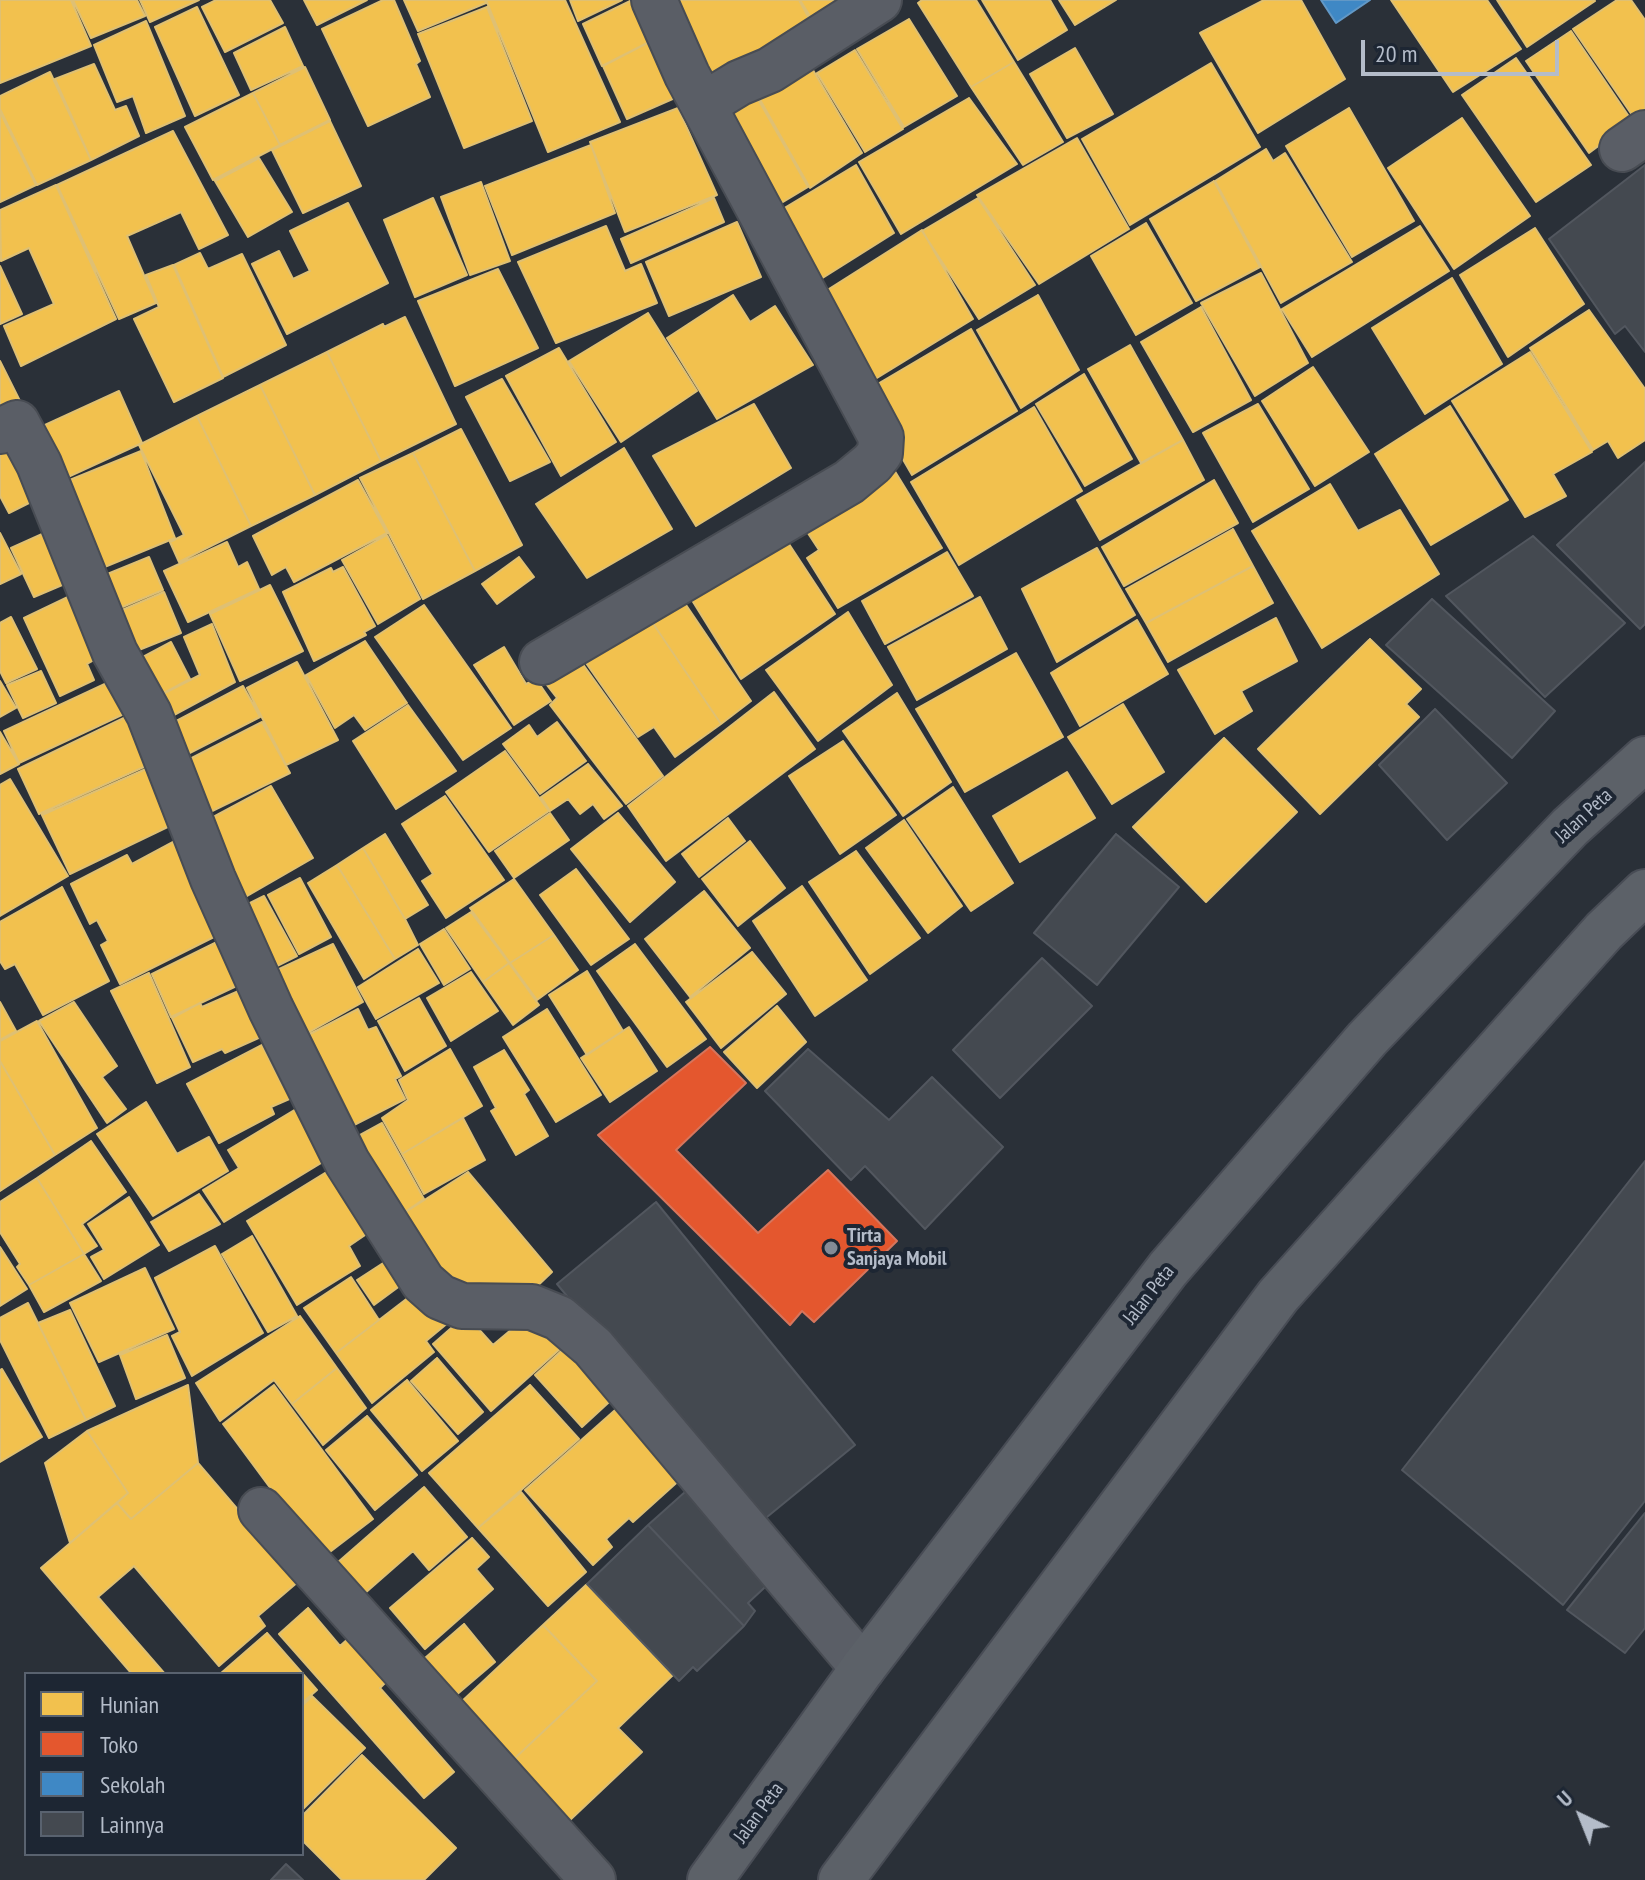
<!DOCTYPE html>
<html>
<head>
<meta charset="utf-8">
<style>
	body { margin:0 }
	#map { position:relative; width:1645px; height:1880px; overflow:hidden; background:#2a3038; font-family:"PT Sans Narrow",sans-serif }
	canvas { display:block }
	.legend { position:absolute; left:24px; top:1672px; width:280px; height:184px; box-sizing:border-box; background:#1d2633; border:2px solid #59626f; margin:0; padding:10px 14px; list-style:none; font-size:24px; color:#b4bcc9 }
	.legend li { display:flex; align-items:center; gap:16px; height:40px }
	.legend b { width:40px; border:2px solid #59626f }
	.north { position:absolute; left:1541px; top:1776px; width:80px; height:80px; -webkit-text-stroke:6px #1d2633; paint-order:stroke; rotate:317deg; font-size:22px; font-weight:700; line-height:32px; text-align:center; color:#b4bcc9 }
	.north::after { content:''; display:block; margin:auto; width:28px; height:36px; background:#b4bcc9; clip-path:polygon(50% 0,100% 100%,50% 72%,0 100%) }
	.scale { position:absolute; left:1361px; top:40px; width:198px; height:36px; box-sizing:border-box; border:4px solid #b4bcc9; border-top:0; padding-left:10px; font-size:24px; line-height:28px; white-space:nowrap; color:#b4bcc9; -webkit-text-stroke:6px #1d2633; paint-order:stroke }
</style>
</head>
<body>
<div id="map">
<canvas width="1645" height="1880"></canvas>
<ul class="legend">
<li><b style="height:22px;background:#f2c14e"></b>Hunian</li>
<li><b style="height:22px;background:#e4572e"></b>Toko</li>
<li><b style="height:22px;background:#3f88c5"></b>Sekolah</li>
<li><b style="height:22px;background:#444950"></b>Lainnya</li>
</ul>
<div class="north">U</div>
<div class="scale">20 m</div>
</div>
<script>
const context = document.querySelector('canvas').getContext('2d');
context.lineJoin = 'round';
function fillPath(path, color) {
  context.fillStyle = color;
  context.fill(path, 'evenodd');
}
function toPath(rows) {
  const path = new Path2D();
  for (const r of rows) {
    path.moveTo(r[0], r[1]);
    for (let i = 2; i < r.length; i += 2) path.lineTo(r[i], r[i + 1]);
  }
  return path;
}
function strokePath(path, color, width, dash) {
  context.strokeStyle = color;
  context.lineWidth = width;
  context.lineCap = dash ? 'butt' : 'round';
  context.setLineDash(dash || []);
  context.stroke(path);
}
function drawText(font, color, halo, rows, align = 'center') {
  context.font = font + ' "PT Sans Narrow",sans-serif';
  context.lineWidth = 8;
  context.setLineDash([]);
  context.textBaseline = 'middle';
  context.strokeStyle = halo;
  context.fillStyle = color;
  for (const [text, x, y, turn = 0] of rows) {
    context.save();
    context.translate(x, y);
    context.rotate((+turn || 0) * Math.PI / 180);
    context.textAlign = isNaN(turn) ? turn : align;
    if (halo) context.strokeText(text, 0, 0);
    context.fillText(text, 0, 0);
    context.restore();
  }
}
const homes = toPath([
	[0,0,71,0,91,46,0,83,0,0],
	[73,0,137,0,145,16,91,38,73,0],
	[140,0,199,0,150,22,140,0],
	[216,0,270,0,283,23,225,52,202,7,216,0],
	[304,0,367,0,317,25,304,0],
	[383,0,394,0,420,61,416,64,430,97,368,126,322,29,383,0],
	[404,0,485,0,486,3,418,31,404,0],
	[486,0,565,0,620,122,548,152,486,0],
	[570,0,622,0,578,21,570,0],
	[632,0,638,0,657,38,602,66,583,24,632,0],
	[670,0,799,0,812,24,704,82,670,0],
	[800,0,847,0,813,21,800,0],
	[922,0,976,0,1014,62,971,87,918,3,922,0],
	[982,0,1050,0,1067,30,1018,60,982,0],
	[1059,0,1116,0,1075,25,1059,0],
	[1264,0,1301,0,1345,79,1258,133,1200,33,1264,0],
	[1391,0,1487,0,1521,49,1453,92,1391,0],
	[1497,0,1594,0,1595,1,1527,47,1497,0],
	[1617,0,1631,0,1645,20,1645,125,1641,128,1573,29,1617,0],
	[197,7,239,95,195,116,155,27,197,7],
	[487,7,532,121,464,148,418,34,487,7],
	[909,19,957,96,904,127,857,49,909,19],
	[146,21,185,116,146,133,133,96,117,102,94,45,146,21],
	[285,27,303,66,251,90,234,53,285,27],
	[1571,31,1632,121,1589,153,1526,61,1571,31],
	[657,38,684,94,627,119,603,66,657,38],
	[1075,48,1113,114,1067,138,1030,74,1075,48],
	[855,50,903,129,865,152,817,73,855,50],
	[1516,58,1591,165,1536,202,1462,95,1516,58],
	[807,60,862,153,810,188,754,89,807,60],
	[1014,62,1063,142,1023,165,971,87,1014,62],
	[1211,63,1260,147,1130,225,1082,139,1211,63],
	[94,64,115,110,126,106,139,136,91,160,55,79,94,64],
	[305,67,330,120,280,145,253,93,305,67],
	[50,72,91,160,37,185,0,109,0,96,50,72],
	[754,92,808,187,768,211,710,114,754,92],
	[253,93,280,145,213,180,185,127,253,93],
	[969,98,1017,164,901,234,859,162,969,98],
	[678,108,717,195,625,232,590,142,678,108],
	[1349,108,1414,221,1352,257,1286,146,1349,108],
	[0,112,36,185,0,202,0,112],
	[1462,118,1530,216,1454,269,1388,168,1462,118],
	[330,121,361,186,303,213,272,150,330,121],
	[173,131,228,235,199,249,181,212,127,236,156,303,119,319,57,185,173,131],
	[1077,138,1129,229,1039,284,977,195,1077,138],
	[591,145,615,213,512,255,485,186,591,145],
	[1266,149,1273,161,1285,153,1352,262,1281,303,1215,181,1266,149],
	[259,158,292,212,248,237,215,181,259,158],
	[856,165,894,233,813,284,771,216,856,165],
	[1214,181,1260,267,1196,301,1150,219,1214,181],
	[481,182,510,261,470,275,441,197,481,182],
	[56,185,116,319,21,366,4,326,54,304,29,248,1,261,0,210,56,185],
	[433,198,467,275,415,297,384,220,433,198],
	[714,198,724,222,631,263,621,239,714,198],
	[978,198,1035,285,979,319,922,231,978,198],
	[348,203,388,283,287,334,252,264,279,251,293,279,310,271,290,231,348,203],
	[737,222,761,277,669,316,646,262,737,222],
	[1146,223,1192,303,1136,335,1091,256,1146,223],
	[606,226,625,271,641,264,657,303,556,343,518,262,606,226],
	[1420,226,1449,271,1312,357,1282,309,1420,226],
	[1535,228,1584,304,1508,357,1460,275,1535,228],
	[922,230,973,319,859,389,821,294,922,230],
	[200,253,208,269,242,254,286,345,223,377,174,265,200,253],
	[173,265,223,378,174,402,134,319,159,307,146,275,173,265],
	[0,266,22,314,0,324,0,266],
	[498,269,538,348,455,386,418,301,498,269],
	[1261,273,1308,363,1255,396,1201,303,1261,273],
	[1452,278,1502,364,1425,414,1372,328,1452,278],
	[733,295,750,322,775,306,813,365,717,419,667,338,733,295],
	[1038,295,1079,370,1021,408,977,330,1038,295],
	[1201,307,1251,400,1193,432,1141,342,1201,307],
	[1589,310,1645,389,1645,440,1618,458,1608,441,1593,450,1530,348,1589,310],
	[648,313,697,391,621,442,569,361,648,313],
	[405,317,456,424,381,461,327,352,383,324,384,327,405,317],
	[971,329,1017,411,912,475,864,392,971,329],
	[1130,345,1183,440,1141,463,1088,369,1130,345],
	[559,348,616,442,561,476,506,376,559,348],
	[327,352,381,461,315,495,260,385,327,352],
	[1530,352,1592,452,1553,474,1566,496,1525,517,1452,401,1530,352],
	[0,361,23,407,0,419,0,361],
	[1313,367,1369,452,1315,486,1262,401,1313,367],
	[1084,374,1132,459,1085,486,1036,404,1084,374],
	[502,379,550,462,510,481,466,397,502,379],
	[260,385,315,495,251,526,197,416,260,385],
	[119,391,142,443,57,482,34,430,119,391],
	[754,404,791,468,696,526,653,456,754,404],
	[1258,404,1309,489,1253,522,1203,433,1258,404],
	[1450,406,1508,500,1431,545,1375,454,1450,406],
	[1034,407,1082,491,959,565,911,482,1034,407],
	[197,416,251,526,179,562,170,542,184,535,139,445,197,416],
	[461,429,522,545,475,571,413,453,461,429],
	[14,438,43,496,9,513,0,496,0,444,14,438],
	[1183,440,1204,480,1100,540,1077,500,1183,440],
	[624,448,672,529,587,578,536,504,624,448],
	[141,451,175,538,90,573,55,486,141,451],
	[413,453,475,571,423,599,360,478,413,453],
	[888,460,942,548,838,608,807,558,819,550,796,515,888,460],
	[358,480,387,533,294,582,286,567,272,575,253,536,358,480],
	[1214,480,1238,523,1124,586,1102,547,1214,480],
	[1330,484,1358,531,1400,510,1439,574,1322,648,1252,531,1330,484],
	[1233,529,1253,566,1146,623,1126,589,1233,529],
	[51,530,74,580,34,597,11,548,51,530],
	[0,533,21,574,0,584,0,533],
	[387,535,420,599,378,624,342,560,387,535],
	[787,541,835,614,741,679,690,597,787,541],
	[227,542,238,567,247,562,259,589,188,622,164,571,227,542],
	[1097,548,1135,615,1057,662,1022,589,1097,548],
	[947,552,973,596,885,644,862,601,947,552],
	[149,557,163,590,113,611,100,577,149,557],
	[519,557,534,577,497,604,482,584,519,557],
	[1253,566,1273,603,1168,662,1146,623,1253,566],
	[343,567,375,626,364,632,366,635,314,661,283,592,331,568,333,572,343,567],
	[270,585,303,651,240,681,210,614,270,585],
	[164,592,181,633,124,656,108,616,164,592],
	[72,595,103,655,87,664,94,680,60,696,24,618,72,595],
	[980,597,1007,649,917,700,888,647,980,597],
	[682,599,751,701,721,724,650,619,682,599],
	[424,605,511,728,463,760,375,637,424,605],
	[848,612,892,685,818,741,766,670,848,612],
	[11,617,37,669,6,683,0,671,0,623,11,617],
	[1276,618,1297,661,1241,691,1252,711,1215,734,1178,670,1276,618],
	[650,619,721,724,675,757,654,727,638,737,586,663,650,619],
	[1137,620,1168,674,1080,726,1051,673,1137,620],
	[212,624,235,682,161,722,151,700,200,675,184,637,212,624],
	[1370,639,1421,689,1406,704,1419,717,1320,814,1258,749,1370,639],
	[365,641,407,703,365,730,354,715,335,728,306,675,365,641],
	[171,642,190,679,147,702,126,666,171,642],
	[504,647,526,684,536,679,551,701,514,725,474,665,504,647],
	[1016,653,1063,737,965,792,916,709,1016,653],
	[577,656,663,776,626,804,550,705,557,698,543,680,577,656],
	[297,662,338,740,286,765,247,688,297,662],
	[41,671,56,703,23,718,7,685,41,671],
	[124,675,141,706,19,763,4,731,124,675],
	[0,681,16,708,0,717,0,681],
	[243,686,260,717,176,760,161,729,243,686],
	[774,692,815,749,666,861,628,806,774,692],
	[897,693,951,782,903,816,843,731,897,693],
	[1123,704,1164,772,1112,804,1068,737,1123,704],
	[408,705,456,771,396,809,353,741,408,705],
	[132,714,155,762,39,814,18,769,132,714],
	[262,722,290,773,202,816,178,765,262,722],
	[557,722,586,761,540,794,503,744,529,725,537,737,557,722],
	[0,732,19,764,0,774,0,732],
	[1224,738,1297,812,1206,902,1133,827,1224,738],
	[843,741,896,815,840,854,789,776,843,741],
	[505,751,549,811,489,852,446,792,505,751],
	[588,764,622,806,604,819,593,804,580,814,568,799,550,811,541,797,588,764],
	[148,768,176,823,70,874,42,815,148,768],
	[1067,772,1095,818,1020,862,993,816,1067,772],
	[10,779,68,876,0,916,0,785,10,779],
	[271,786,313,858,235,903,202,823,271,786],
	[953,787,1013,883,971,911,907,819,953,787],
	[445,796,504,880,446,918,422,881,433,874,402,824,445,796],
	[550,813,569,840,514,878,495,851,550,813],
	[618,813,675,882,630,922,571,849,618,813],
	[728,818,745,841,699,877,682,854,728,818],
	[904,820,962,906,928,933,866,848,904,820],
	[385,834,428,905,405,919,363,848,385,834],
	[750,841,785,888,738,926,702,879,750,841],
	[173,842,220,934,120,984,101,945,108,941,97,920,90,924,71,884,127,855,132,864,173,842],
	[363,848,405,919,418,945,395,959,337,865,363,848],
	[856,851,920,938,870,974,809,882,856,851],
	[337,865,395,959,364,979,308,883,337,865],
	[576,869,629,939,591,965,540,895,576,869],
	[300,878,331,937,299,954,268,895,300,878],
	[514,879,554,935,510,963,470,908,514,879],
	[802,886,867,980,815,1016,753,921,802,886],
	[62,887,109,981,43,1015,15,964,5,969,0,961,0,922,62,887],
	[704,891,750,948,690,997,645,939,704,891],
	[264,896,297,956,269,970,238,909,264,896],
	[471,912,509,963,483,982,446,928,471,912],
	[444,929,470,969,444,985,420,944,444,929],
	[554,935,578,970,537,1000,510,963,554,935],
	[225,938,245,982,171,1017,152,974,225,938],
	[333,944,363,1002,304,1035,294,1017,299,1014,277,970,333,944],
	[635,944,706,1039,667,1067,597,971,635,944],
	[418,949,439,983,376,1019,358,987,418,949],
	[752,952,786,994,721,1048,686,1002,752,952],
	[509,963,539,1005,513,1025,483,982,509,963],
	[587,971,623,1031,587,1055,549,995,587,971],
	[471,972,498,1011,451,1041,427,998,471,972],
	[149,973,190,1067,157,1083,111,991,149,973],
	[250,986,272,1032,225,1053,222,1049,193,1062,172,1018,200,1003,202,1007,250,986],
	[419,998,446,1046,405,1071,378,1021,419,998],
	[0,1002,16,1031,0,1040,0,1002],
	[74,1002,117,1066,102,1077,126,1109,107,1123,39,1021,74,1002],
	[777,1006,806,1042,757,1088,724,1052,777,1006],
	[358,1009,368,1030,376,1027,401,1076,395,1079,405,1099,354,1125,306,1036,358,1009],
	[547,1009,601,1095,556,1122,503,1037,547,1009],
	[37,1021,97,1128,55,1155,0,1061,0,1041,37,1021],
	[629,1027,657,1071,610,1102,581,1058,629,1027],
	[262,1045,282,1085,289,1083,294,1097,271,1107,274,1114,219,1143,187,1084,262,1045],
	[450,1049,482,1106,402,1154,382,1118,408,1100,399,1080,450,1049],
	[504,1050,529,1090,524,1094,548,1136,516,1155,491,1111,496,1108,474,1067,504,1050],
	[0,1061,55,1155,0,1191,0,1061],
	[146,1102,177,1154,209,1137,228,1171,153,1216,97,1134,146,1102],
	[306,1103,336,1154,224,1222,203,1190,239,1168,228,1150,306,1103],
	[463,1118,485,1160,424,1194,402,1154,463,1118],
	[382,1123,424,1199,396,1218,351,1140,382,1123],
	[91,1141,126,1192,82,1224,97,1246,84,1254,37,1178,91,1141],
	[333,1168,371,1231,349,1246,360,1266,297,1305,247,1221,333,1168],
	[468,1172,552,1272,530,1293,454,1291,401,1215,468,1172],
	[37,1178,84,1254,29,1285,17,1267,20,1264,0,1232,0,1202,37,1178],
	[199,1194,220,1224,169,1251,151,1222,199,1194],
	[129,1197,159,1245,104,1279,91,1257,104,1250,88,1224,129,1197],
	[252,1236,297,1316,268,1332,222,1254,252,1236],
	[215,1246,263,1333,192,1376,172,1336,180,1332,155,1278,215,1246],
	[0,1247,27,1289,0,1306,0,1247],
	[84,1254,101,1281,44,1312,29,1285,84,1254],
	[397,1254,412,1277,374,1305,357,1280,397,1254],
	[145,1268,174,1329,99,1362,70,1303,145,1268],
	[351,1277,379,1320,336,1353,304,1308,351,1277],
	[422,1287,449,1322,426,1341,434,1352,372,1403,336,1353,422,1287],
	[28,1303,86,1420,49,1438,0,1340,0,1318,28,1303],
	[70,1310,115,1406,86,1420,38,1323,70,1310],
	[531,1313,561,1348,491,1411,433,1344,466,1315,493,1345,531,1313],
	[300,1316,337,1368,292,1404,274,1380,220,1421,196,1383,300,1316],
	[167,1335,185,1378,136,1399,120,1355,167,1335],
	[572,1341,620,1392,582,1427,535,1375,572,1341],
	[437,1358,483,1412,458,1434,411,1381,437,1358],
	[337,1368,366,1408,323,1445,292,1404,337,1368],
	[2,1369,42,1437,0,1462,0,1370,2,1369],
	[407,1380,458,1441,422,1471,371,1410,407,1380],
	[188,1385,198,1463,131,1519,117,1503,128,1493,87,1431,188,1385],
	[274,1385,373,1519,322,1558,223,1424,274,1385],
	[530,1385,579,1439,478,1528,429,1473,530,1385],
	[623,1403,684,1476,633,1522,629,1518,606,1539,612,1547,593,1565,525,1490,623,1403],
	[367,1416,417,1475,375,1510,326,1450,367,1416],
	[87,1431,128,1493,70,1543,45,1463,87,1431],
	[198,1463,299,1581,258,1616,265,1626,219,1666,134,1566,98,1597,165,1674,132,1674,41,1568,117,1503,131,1519,198,1463],
	[424,1487,467,1537,429,1570,413,1551,356,1601,329,1570,424,1487],
	[521,1492,586,1572,548,1606,478,1528,521,1492],
	[472,1538,489,1557,476,1569,493,1589,425,1649,390,1608,472,1538],
	[587,1584,673,1675,618,1728,642,1752,569,1821,513,1760,597,1681,543,1625,587,1584],
	[308,1608,340,1646,350,1637,388,1680,380,1688,454,1772,424,1798,279,1634,308,1608],
	[464,1624,495,1662,448,1702,417,1665,464,1624],
	[543,1625,597,1681,513,1760,459,1704,543,1625],
	[267,1633,317,1690,302,1703,302,1674,220,1674,267,1633],
	[312,1696,365,1748,302,1810,302,1706,312,1696],
	[362,1755,456,1848,424,1880,342,1880,302,1840,302,1816,362,1755]
]);
fillPath(homes, '#f2c14e');
strokePath(homes, '#dfc073', 2);
const shops = toPath([
	[710,1047,746,1083,676,1150,758,1233,828,1170,897,1241,814,1322,802,1311,790,1325,598,1135,710,1047]
]);
fillPath(shops, '#e4572e');
strokePath(shops, '#d6755c', 2);
const schools = toPath([
	[1321,0,1370,0,1336,23,1321,0]
]);
fillPath(schools, '#3f88c5');
strokePath(schools, '#6298c6', 2);
const building = toPath([
	[1645,165,1645,352,1625,326,1615,334,1549,239,1645,165],
	[1645,462,1645,624,1640,629,1557,545,1645,462],
	[1533,536,1625,623,1545,697,1446,596,1533,536],
	[1432,599,1555,711,1512,758,1386,645,1432,599],
	[1435,709,1507,783,1447,840,1379,765,1435,709],
	[1116,834,1179,887,1097,985,1034,933,1116,834],
	[1042,958,1092,1006,1000,1098,953,1050,1042,958],
	[808,1049,889,1120,932,1077,1003,1147,925,1229,865,1166,851,1180,765,1091,808,1049],
	[1645,1161,1645,1501,1563,1605,1402,1470,1645,1161],
	[656,1202,855,1445,756,1526,557,1284,656,1202],
	[695,1483,778,1575,748,1603,755,1611,744,1626,648,1525,695,1483],
	[1645,1513,1645,1628,1625,1653,1567,1610,1645,1513],
	[648,1525,744,1626,697,1671,693,1667,679,1681,587,1584,648,1525],
	[286,1864,303,1880,271,1880,286,1864]
]);
fillPath(building, '#444950');
strokePath(building, '#52575f', 2);
const minor = toPath([
	[703,105,739,83,770,70,879,0],
	[1622,149,1645,133],
	[0,431,17,423,39,464,115,653,149,714,213,879,271,1009,347,1162,423,1282,440,1297,462,1306,532,1307,559,1318,593,1347,863,1668],
	[542,662,849,482,872,463,880,453,881,437,687,75,654,0],
	[261,1510,593,1880]
]);
const major = toPath([
	[710,1880,863,1668,1168,1269,1367,1039,1570,827,1645,759],
	[841,1880,1278,1296,1604,931,1645,892]
]);
strokePath(minor, '#484c53', 48);
strokePath(major, '#484c55', 48);
strokePath(minor, '#5a5e66', 44);
strokePath(major, '#5c6168', 44);
for (const [x, y, r, color] of [
	[831,1248,8,"#848b96"]
]) {
  const dot = new Path2D();
  dot.arc(x, y, r, 0, 2 * Math.PI);
  context.fillStyle = color;
  context.fill(dot);
  strokePath(dot, '#1d2633', 3);
}
drawText('20px', '#b4bcc9', '#1d2633', [
	["Jalan Peta",1584,816,-43],
	["Jalan Peta",1149,1295,-52],
	["Jalan Peta",759,1813,-54]
]);
drawText('bold 20px', '#b4bcc9', '#1d2633', [
	["Tirta",847,1236],
	["Sanjaya Mobil",847,1259]
], 'left');
</script>
</body>
</html>
